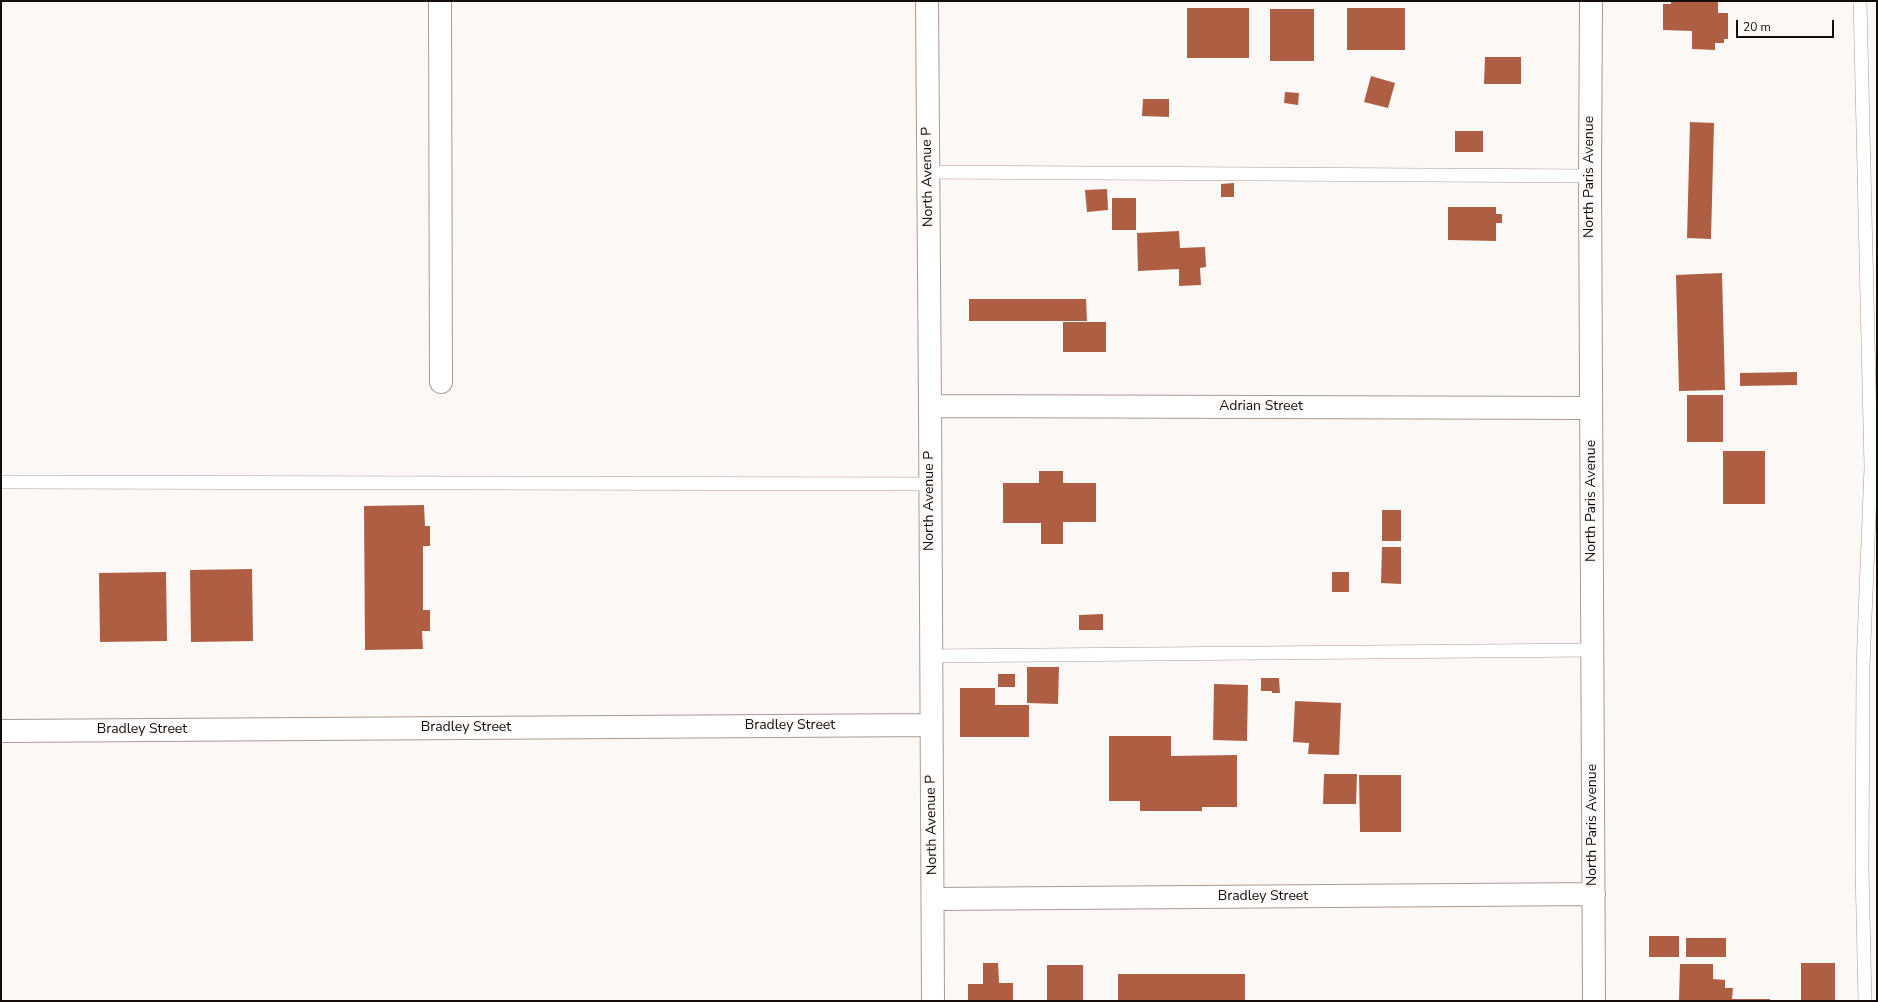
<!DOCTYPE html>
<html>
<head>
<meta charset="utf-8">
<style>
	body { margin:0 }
	#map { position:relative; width:1878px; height:1002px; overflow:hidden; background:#fcf8f6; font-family:"Nunito Sans",sans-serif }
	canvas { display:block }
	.frame { position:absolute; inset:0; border:2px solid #140d0b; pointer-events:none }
	.scale { position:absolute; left:1736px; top:20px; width:98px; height:18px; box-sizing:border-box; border:2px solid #140d0b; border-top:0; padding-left:5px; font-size:12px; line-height:14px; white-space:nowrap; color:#140d0b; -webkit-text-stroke:3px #fcf8f6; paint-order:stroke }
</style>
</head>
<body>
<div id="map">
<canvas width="1878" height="1002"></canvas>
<div class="frame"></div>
<div class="scale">20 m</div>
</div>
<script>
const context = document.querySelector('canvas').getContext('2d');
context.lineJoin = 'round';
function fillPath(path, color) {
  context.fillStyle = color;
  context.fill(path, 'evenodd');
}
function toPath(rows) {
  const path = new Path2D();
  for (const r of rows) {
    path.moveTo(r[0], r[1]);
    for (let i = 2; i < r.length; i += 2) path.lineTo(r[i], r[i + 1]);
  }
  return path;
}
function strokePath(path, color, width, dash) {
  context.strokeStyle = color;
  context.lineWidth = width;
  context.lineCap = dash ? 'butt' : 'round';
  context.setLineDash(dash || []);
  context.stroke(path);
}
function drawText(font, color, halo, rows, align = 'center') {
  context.font = font + ' "Nunito Sans",sans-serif';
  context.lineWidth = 3;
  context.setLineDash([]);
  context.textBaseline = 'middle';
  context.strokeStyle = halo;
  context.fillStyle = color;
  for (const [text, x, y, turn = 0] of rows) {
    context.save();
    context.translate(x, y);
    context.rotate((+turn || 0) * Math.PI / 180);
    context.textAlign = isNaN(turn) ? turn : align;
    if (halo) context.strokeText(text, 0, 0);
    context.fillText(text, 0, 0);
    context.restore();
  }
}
fillPath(toPath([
	[1671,1,1718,1,1718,13,1728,13,1728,39,1724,39,1724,43,1715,43,1715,50,1692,49,1692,31,1663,30,1663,4,1671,4],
	[1187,8,1249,8,1249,58,1187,58],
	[1347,8,1405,8,1405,50,1347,50],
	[1270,9,1314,9,1314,61,1270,61],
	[1485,57,1521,57,1521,84,1484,84],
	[1371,76,1395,83,1388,108,1364,102],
	[1285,92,1299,93,1298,105,1284,103],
	[1143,99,1169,99,1169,117,1142,116],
	[1690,122,1714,123,1711,239,1687,238],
	[1455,131,1483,131,1483,152,1455,152],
	[1234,183,1234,197,1221,197,1221,184],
	[1107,189,1108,210,1087,212,1085,190],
	[1112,198,1136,198,1136,230,1112,230],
	[1448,207,1496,207,1496,214,1502,214,1502,223,1496,223,1496,241,1448,240],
	[1179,231,1180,248,1205,247,1206,267,1200,268,1201,285,1179,286,1179,269,1138,271,1137,233],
	[1722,273,1725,390,1679,391,1676,275],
	[969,299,1086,299,1087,321,969,321],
	[1063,322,1106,322,1106,352,1063,352],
	[1797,372,1797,385,1740,386,1740,373],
	[1687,395,1723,395,1723,442,1687,442],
	[1723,451,1765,451,1765,504,1723,504],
	[1039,471,1063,471,1063,483,1096,483,1096,522,1063,522,1063,544,1041,544,1041,523,1003,523,1003,483,1039,483],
	[424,505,425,526,430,526,430,546,423,546,423,610,430,610,430,631,422,631,423,649,365,650,364,506],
	[1382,510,1401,510,1401,541,1382,541],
	[1382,547,1401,547,1401,584,1381,583],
	[252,569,253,641,191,642,190,570],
	[166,572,167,641,100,642,99,573],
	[1332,572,1349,572,1349,592,1332,592],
	[1103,614,1103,630,1079,630,1079,615],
	[1027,667,1059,667,1058,704,1027,703],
	[998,674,1015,674,1015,687,998,687],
	[1261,678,1279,678,1280,693,1272,693,1272,691,1261,691],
	[1214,684,1248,685,1247,741,1213,740],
	[960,688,995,688,995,705,1029,705,1029,737,960,737],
	[1295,701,1341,703,1339,755,1308,754,1309,743,1293,742],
	[1109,736,1171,736,1171,756,1237,755,1237,807,1202,807,1202,811,1140,811,1140,801,1109,801],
	[1324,774,1357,774,1356,804,1323,804],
	[1359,775,1401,775,1401,832,1360,832],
	[1649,936,1679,936,1679,957,1649,957],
	[1686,938,1726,938,1726,957,1686,957],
	[983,963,998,963,999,983,1013,983,1013,1001,968,1001,968,984,983,984],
	[1801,963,1835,963,1835,1001,1801,1001],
	[1680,964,1713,964,1713,979,1725,980,1725,988,1733,988,1732,999,1770,999,1770,1001,1679,1001],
	[1047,965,1083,965,1083,1001,1047,1001],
	[1118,974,1245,974,1245,1001,1118,1001]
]), '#ae5f43');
const lane = toPath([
	[1860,1,1871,467,1863,667,1862,869,1865,1001],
	[928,172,1590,176],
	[1,482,930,484],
	[930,656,1592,650]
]);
const street = toPath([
	[440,1,441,382],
	[927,1,930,406,933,1001],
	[1591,1,1590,176,1594,1001],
	[930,406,1591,408],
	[1,731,930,725],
	[933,899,1594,894]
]);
strokePath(lane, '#ad9993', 14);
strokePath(street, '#ad9993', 24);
strokePath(lane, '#fff', 13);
strokePath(street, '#fff', 22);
drawText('14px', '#140d0b', '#fcf8f6', [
	["North Avenue P",928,177,-91],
	["North Paris Avenue",1590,177,-90],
	["Adrian Street",1261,407],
	["North Avenue P",930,501,-90],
	["North Paris Avenue",1592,501,-90],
	["Bradley Street",790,726],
	["Bradley Street",466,728],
	["Bradley Street",142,730],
	["North Avenue P",932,825,-91],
	["North Paris Avenue",1593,825,-90],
	["Bradley Street",1263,897]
]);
</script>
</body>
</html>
